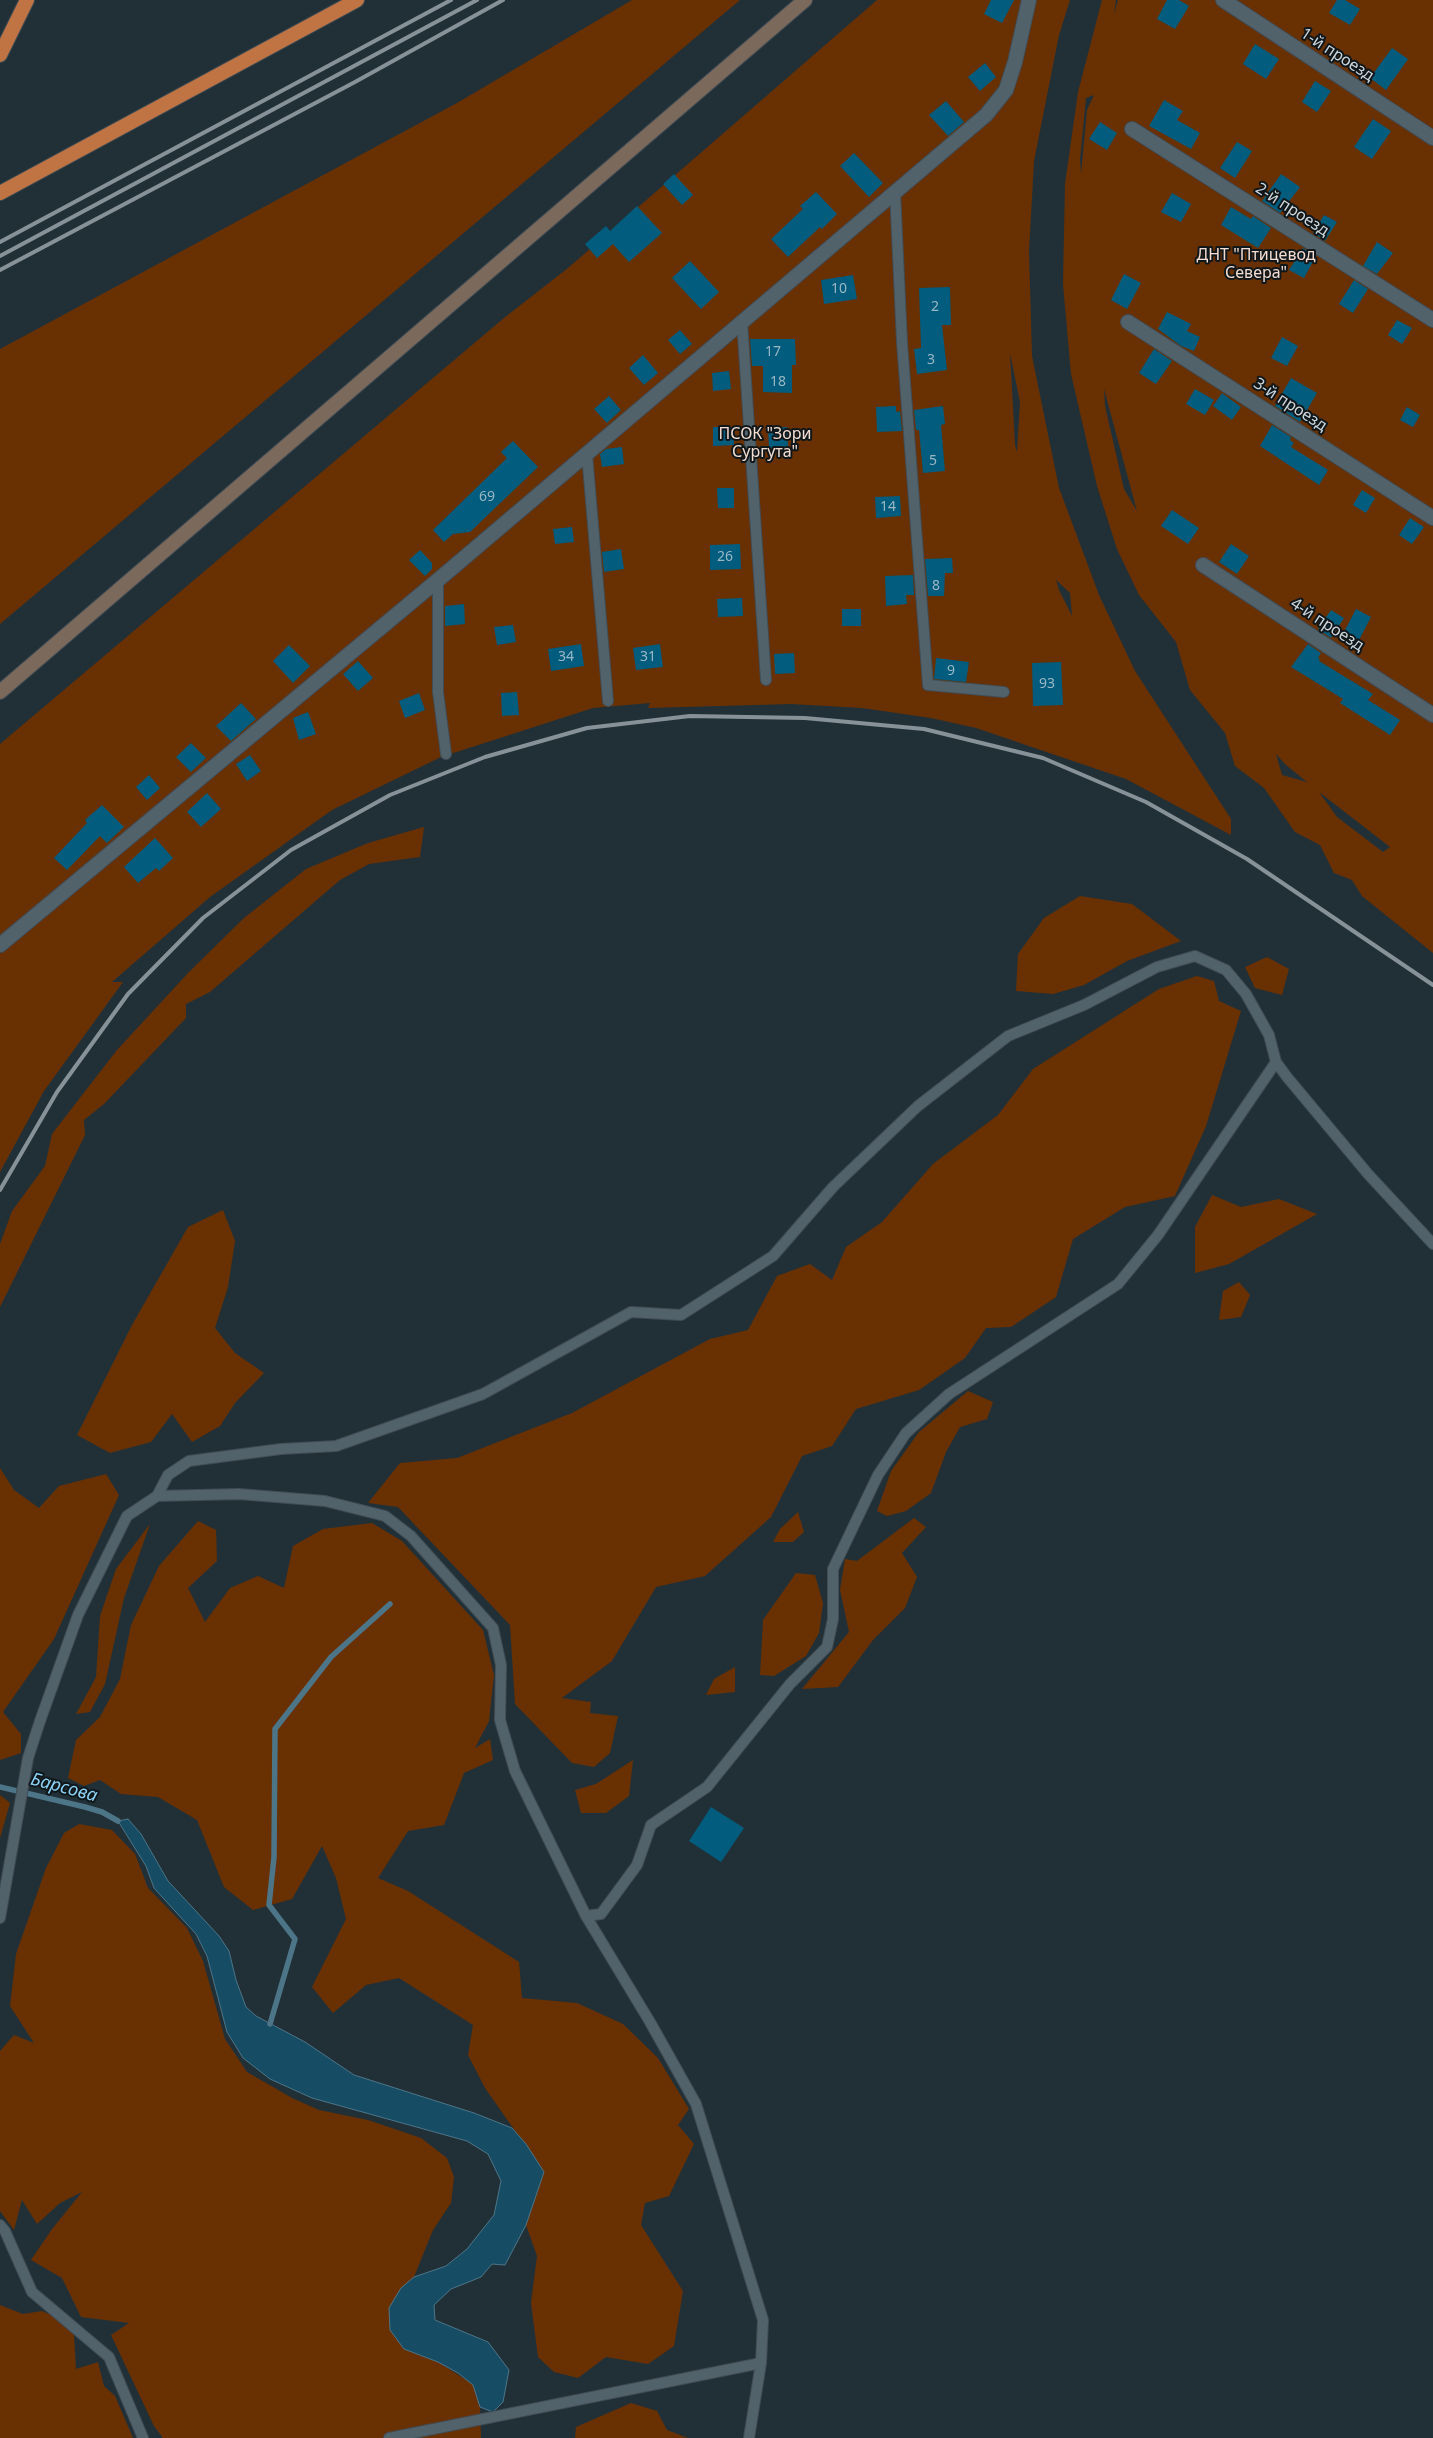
<!DOCTYPE html>
<html>
<head>
<meta charset="utf-8">
<style>
	body { margin:0 }
	canvas { display:block; background:#213037 }
</style>
</head>
<body>
<canvas width="1433" height="2438"></canvas>
<script>
const context = document.querySelector('canvas').getContext('2d');
context.lineJoin = 'round';
function fillPath(path, color) {
  context.fillStyle = color;
  context.fill(path, 'evenodd');
}
function toPath(rows) {
  const path = new Path2D();
  for (const r of rows) {
    path.moveTo(r[0], r[1]);
    for (let i = 2; i < r.length; i += 2) path.lineTo(r[i], r[i + 1]);
  }
  return path;
}
function strokePath(path, color, width, dash) {
  context.strokeStyle = color;
  context.lineWidth = width;
  context.lineCap = dash ? 'butt' : 'round';
  context.setLineDash(dash || []);
  context.stroke(path);
}
function drawText(font, color, halo, rows, align = 'center') {
  context.font = font + ' "Noto Sans",sans-serif';
  context.lineWidth = 4;
  context.setLineDash([]);
  context.textBaseline = 'middle';
  context.strokeStyle = halo;
  context.fillStyle = color;
  for (const [text, x, y, turn = 0] of rows) {
    context.save();
    context.translate(x, y);
    context.rotate((+turn || 0) * Math.PI / 180);
    context.textAlign = isNaN(turn) ? turn : align;
    if (halo) context.strokeText(text, 0, 0);
    context.fillText(text, 0, 0);
    context.restore();
  }
}
fillPath(toPath([
	[632,0,740,0,0,624,0,349,457,103],
	[877,0,1070,0,1059,35,1034,161,1029,251,1032,356,1059,488,1099,595,1135,671,1231,819,1231,835,1126,779,976,728,931,718,862,708,791,704,648,708,650,703,593,708,441,757,332,810,210,897,112,982,123,982,44,1091,0,1172,0,744,504,318,568,268],
	[1010,353,1020,402,1017,452,1015,445],
	[1056,580,1070,593,1072,616,1059,590],
	[1102,0,1116,0,1114,15,1118,0,1433,0,1433,953,1362,896,1352,880,1334,873,1320,845,1295,832,1264,788,1235,766,1225,733,1190,690,1176,642,1139,595,1117,549,1097,486,1071,374,1063,284,1065,184,1078,92],
	[1094,95,1087,110,1081,174,1080,159,1086,98],
	[1104,389,1137,511,1124,489,1105,406],
	[1276,754,1286,765,1307,782,1282,775],
	[1319,792,1390,847,1383,852,1337,817],
	[424,827,420,857,369,864,340,880,210,992,186,1004,186,1018,104,1104,84,1120,85,1135,0,1307,0,1244,12,1211,45,1166,52,1134,117,1050,189,972,244,918,306,869,368,843],
	[1080,896,1132,904,1181,941,1127,961,1084,985,1053,994,1016,991,1018,954,1044,918],
	[1267,957,1289,969,1282,995,1255,988,1245,967],
	[1197,976,1214,981,1219,1001,1241,1011,1206,1126,1175,1196,1125,1207,1073,1239,1056,1297,1011,1327,986,1328,965,1358,919,1390,856,1409,832,1446,802,1456,771,1517,705,1576,656,1587,612,1661,562,1698,591,1702,590,1713,618,1716,610,1753,594,1767,572,1763,515,1704,510,1625,398,1507,368,1503,400,1463,457,1458,572,1413,710,1339,748,1330,777,1276,810,1264,832,1280,846,1247,882,1222,933,1164,998,1115,1033,1069,1159,989],
	[1212,1195,1241,1207,1279,1199,1317,1214,1229,1264,1195,1273,1195,1227],
	[223,1210,235,1241,228,1287,215,1328,235,1353,264,1373,235,1403,220,1426,192,1442,172,1414,151,1442,110,1453,77,1435,132,1325,188,1227],
	[1239,1282,1250,1295,1241,1317,1219,1320,1223,1291],
	[968,1391,993,1402,987,1419,960,1427,946,1452,931,1493,906,1511,887,1516,877,1511,891,1471,919,1432],
	[0,1468,14,1490,39,1508,59,1486,106,1474,119,1495,54,1639,3,1712,21,1734,21,1753,0,1760],
	[798,1512,804,1532,793,1542,773,1542,780,1529],
	[914,1518,926,1527,902,1553,917,1577,905,1608,873,1640,838,1687,802,1689,849,1632,840,1590,845,1559,857,1561],
	[198,1521,216,1530,217,1561,188,1588,205,1622,230,1588,258,1576,284,1588,293,1546,323,1529,372,1523,402,1541,483,1630,494,1675,489,1721,475,1748,490,1739,493,1760,464,1773,444,1825,408,1831,378,1878,408,1891,519,1962,522,1998,577,2003,623,2024,658,2058,689,2109,678,2125,694,2144,669,2196,645,2203,641,2225,683,2291,674,2346,648,2364,606,2357,578,2378,554,2372,538,2357,531,2303,537,2256,526,2225,544,2172,485,2088,468,2055,473,2025,399,1978,366,1985,333,2013,312,1987,346,1919,336,1878,322,1846,292,1899,253,1910,224,1887,197,1820,158,1797,121,1794,100,1780,84,1786,68,1778,76,1740,100,1717,120,1679,131,1625,159,1566],
	[150,1524,124,1598,105,1684,90,1712,76,1714,96,1677,100,1616,116,1569],
	[796,1573,815,1575,823,1603,819,1633,806,1656,774,1676,760,1675,763,1620],
	[735,1667,735,1692,706,1695,714,1679],
	[633,1760,629,1796,606,1813,581,1813,575,1790,596,1784],
	[0,1795,10,1803,0,1838],
	[79,1824,112,1830,135,1854,148,1888,187,1928,203,1961,225,2039,247,2072,292,2098,319,2110,368,2120,421,2138,447,2158,454,2177,451,2203,433,2230,414,2277,401,2288,404,2349,438,2362,474,2385,480,2407,481,2438,163,2438,154,2426,111,2335,129,2323,81,2317,62,2278,31,2260,52,2229,82,2192,60,2203,37,2224,22,2200,14,2230,0,2211,0,2051,14,2035,34,2043,10,2006,16,1954,46,1868,64,1833],
	[0,2305,23,2314,42,2311,64,2321,74,2335,76,2369,98,2362,104,2386,115,2396,133,2438,0,2438],
	[631,2403,657,2411,667,2430,688,2438,575,2438,576,2427]
]), '#693002');
const water = toPath([
	[128,1819,141,1834,168,1881,219,1936,229,1951,236,1980,246,2007,256,2016,305,2042,354,2075,474,2113,512,2128,526,2144,544,2172,526,2225,505,2265,492,2264,481,2277,451,2289,434,2305,435,2320,488,2342,509,2370,503,2402,493,2412,480,2407,473,2385,458,2373,438,2362,404,2349,390,2330,389,2308,401,2288,414,2277,446,2266,467,2249,494,2215,501,2181,488,2154,467,2141,312,2098,270,2079,243,2058,227,2032,207,1956,196,1934,154,1888,146,1866,118,1821,128,1819]
]);
fillPath(water, '#164c64');
strokePath(water, '#4d7588', 1);
strokePath(toPath([
	[0,1787,85,1807,102,1812,118,1821],
	[270,2024,295,1939,269,1905,274,1857,275,1729,331,1657,390,1604]
]), '#4d7588', 5.5);
fillPath(toPath([
	[991,0,1014,0,1002,23,984,14],
	[1167,0,1179,0,1189,6,1175,29,1157,19],
	[1337,0,1345,0,1360,9,1350,25,1329,13],
	[1255,44,1279,59,1266,79,1243,64],
	[1392,48,1408,59,1386,90,1370,78],
	[985,63,996,77,980,91,968,77],
	[1315,81,1331,91,1317,112,1302,102],
	[1164,100,1183,111,1177,120,1200,133,1191,149,1149,126],
	[946,101,964,122,948,136,929,115],
	[1373,119,1391,131,1372,159,1354,147],
	[1100,122,1117,133,1107,150,1089,139],
	[1237,142,1252,151,1235,178,1220,168],
	[854,153,883,183,869,197,840,166],
	[674,174,693,195,682,205,663,184],
	[1281,174,1300,187,1280,213,1262,201],
	[816,192,837,214,822,229,820,227,788,257,771,239,803,209,800,206],
	[1172,193,1191,204,1181,222,1161,212],
	[637,206,662,233,629,262,613,244,597,258,585,244,606,226,610,231],
	[1231,207,1251,219,1253,216,1271,228,1258,248,1221,225],
	[1324,215,1337,222,1325,241,1313,233],
	[1377,242,1393,253,1377,274,1363,266],
	[1303,248,1316,256,1304,278,1289,270],
	[690,261,719,292,701,309,672,278],
	[1124,274,1141,283,1127,309,1111,300],
	[853,275,857,299,824,304,821,280],
	[1354,280,1368,289,1353,313,1339,304],
	[950,287,951,325,942,325,947,370,917,374,914,349,921,348,919,288],
	[1167,312,1191,324,1187,331,1200,337,1194,351,1181,346,1158,329],
	[1397,320,1412,328,1402,344,1388,335],
	[680,330,692,344,680,354,668,340],
	[1282,337,1298,346,1287,366,1271,358],
	[750,339,795,339,796,365,792,365,792,393,763,392,763,366,752,366],
	[1154,349,1172,361,1156,384,1139,373],
	[643,355,658,373,644,385,629,368],
	[729,371,731,389,713,391,712,373],
	[1291,378,1317,393,1300,422,1275,406],
	[1195,389,1214,400,1205,415,1186,404],
	[1222,393,1241,407,1232,420,1213,406],
	[609,396,621,410,607,423,594,409],
	[896,406,896,412,900,411,902,431,877,432,876,407],
	[943,406,945,424,941,425,945,471,923,473,919,430,916,430,914,410],
	[1407,407,1420,415,1413,427,1400,420],
	[1272,425,1291,437,1290,440,1294,443,1291,447,1328,470,1319,485,1260,446],
	[713,427,734,427,734,445,713,446],
	[787,427,788,447,769,448,768,428],
	[513,441,538,467,470,532,453,534,444,542,433,530,507,458,501,452],
	[622,447,624,464,602,467,600,454,606,449],
	[717,488,734,488,734,508,718,508],
	[1362,490,1375,498,1366,513,1353,505],
	[900,496,901,516,876,518,875,497],
	[1172,510,1199,528,1188,544,1161,526],
	[1410,518,1424,527,1412,544,1399,535],
	[572,527,574,542,555,544,553,529],
	[740,544,741,569,710,570,710,545],
	[1231,544,1249,556,1237,574,1219,562],
	[621,549,624,569,604,572,602,552],
	[420,550,432,563,432,569,425,576,409,560],
	[952,558,953,573,945,573,944,596,928,596,925,559],
	[913,575,914,595,906,595,907,604,886,606,885,576],
	[742,598,743,616,718,617,717,599],
	[464,604,465,624,445,626,445,606],
	[842,609,861,609,861,626,842,626],
	[1356,609,1371,617,1359,640,1344,632],
	[1331,610,1344,618,1331,638,1318,629],
	[513,625,516,642,497,645,494,627],
	[581,644,584,666,551,671,548,649],
	[660,644,663,667,636,670,633,648],
	[1308,644,1321,653,1318,658,1320,659,1319,661,1373,694,1368,700,1400,720,1390,735,1340,703,1343,699,1291,667],
	[289,645,310,666,293,683,273,661],
	[794,653,795,673,775,674,774,654],
	[936,658,969,662,966,682,934,679],
	[358,661,373,678,358,691,343,674],
	[1061,662,1063,705,1033,706,1032,663],
	[517,692,519,715,502,716,501,693],
	[419,693,425,710,405,718,399,701],
	[241,703,256,719,231,741,216,726],
	[308,712,316,734,299,740,293,718],
	[191,743,206,758,191,772,176,757],
	[250,755,261,771,247,781,236,764],
	[149,775,160,788,147,800,136,787],
	[207,793,221,809,201,827,187,812],
	[102,805,124,827,107,843,100,836,67,870,54,858,87,823,85,820],
	[155,838,173,858,159,871,156,868,138,883,124,867],
	[711,1807,744,1828,721,1862,689,1841]
]), '#015c7e');
const service = toPath([
	[895,191,902,342,928,685,1004,692],
	[742,321,766,680],
	[587,454,608,701],
	[438,580,438,692,446,754],
	[157,1496,168,1475,189,1461,281,1449,336,1446,483,1394,631,1312,681,1315,773,1256,833,1187,918,1106,1008,1036,1084,1005,1157,967,1195,956,1226,970,1246,994,1269,1035,1276,1062,1287,1077,1368,1174,1433,1244],
	[586,1916,601,1914,637,1865,651,1825,707,1787,790,1684,827,1647,833,1619,833,1569,878,1475,906,1433,949,1394,1118,1284,1158,1235,1276,1062],
	[0,1918,28,1758,40,1721,78,1615,127,1516,157,1496,239,1494,325,1501,385,1516,411,1536,493,1628,501,1665,500,1720,515,1771,586,1916,650,2022,696,2104,763,2320,761,2363,749,2438],
	[0,2225,5,2231,32,2292,109,2357,143,2438],
	[389,2438,761,2363]
]);
const minor = toPath([
	[1223,0,1433,138],
	[1132,129,1433,320],
	[1128,322,1433,518],
	[1203,565,1433,715],
	[0,945,438,580,986,115,1006,90,1015,62,1029,0]
]);
const secondary = toPath([
	[0,692,805,0]
]);
const trunk = toPath([
	[0,55,27,0],
	[0,193,357,0]
]);
strokePath(service, '#414c54', 12);
strokePath(minor, '#414c54', 16);
strokePath(secondary, '#414c54', 16);
strokePath(trunk, '#414c54', 16);
strokePath(service, '#52626b', 10);
strokePath(minor, '#52626b', 14);
strokePath(secondary, '#7b695c', 14);
strokePath(trunk, '#c07443', 14);
strokePath(toPath([
	[0,242,451,0],
	[0,256,477,0],
	[0,270,355,82,503,0],
	[0,1190,57,1092,128,994,203,918,291,850,390,795,485,757,587,728,690,716,805,718,924,729,1043,758,1146,802,1247,859,1433,985]
]), '#879298', 4);
drawText('14px', '#9ab8c4', null, [
	["10",839,289],
	["2",935,307],
	["17",773,352],
	["3",931,360],
	["18",778,382],
	["5",933,461],
	["69",487,497],
	["14",888,507],
	["26",725,557],
	["8",936,586],
	["34",566,657],
	["31",648,657],
	["9",951,671],
	["93",1047,684]
]);
drawText('16px', '#cdd6db', '#10171a', [
	["1-й проезд",1337,55,33],
	["2-й проезд",1292,210,33],
	["3-й проезд",1290,405,33],
	["4-й проезд",1327,625,33]
]);
drawText('16px', '#f3ddd1', '#10171a', [
	["ДНТ \"Птицевод",1256,255],
	["Севера\"",1256,273],
	["ПСОК \"Зори",765,434],
	["Сургута\"",765,452]
]);
drawText('italic 18px', '#8cd1f6', '#10171a', [
	["Барсова",64,1788,15]
]);
</script>
</body>
</html>
